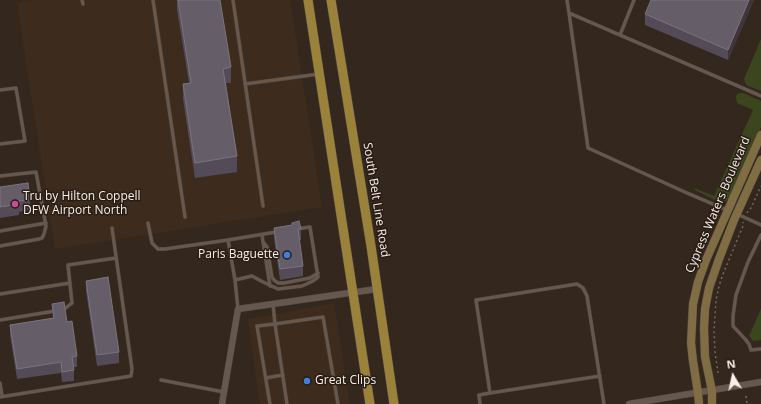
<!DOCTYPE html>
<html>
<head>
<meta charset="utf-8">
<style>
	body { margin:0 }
	#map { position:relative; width:761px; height:404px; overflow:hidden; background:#33271e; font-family:"Open Sans",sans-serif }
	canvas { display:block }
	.north { position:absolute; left:713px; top:356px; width:40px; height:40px; -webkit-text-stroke:3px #291d14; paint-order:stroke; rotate:351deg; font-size:11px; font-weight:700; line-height:16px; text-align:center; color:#f8f0e9 }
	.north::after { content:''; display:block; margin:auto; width:14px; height:18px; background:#f8f0e9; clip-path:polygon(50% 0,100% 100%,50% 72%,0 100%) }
</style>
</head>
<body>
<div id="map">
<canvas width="761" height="404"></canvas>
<div class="north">N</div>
</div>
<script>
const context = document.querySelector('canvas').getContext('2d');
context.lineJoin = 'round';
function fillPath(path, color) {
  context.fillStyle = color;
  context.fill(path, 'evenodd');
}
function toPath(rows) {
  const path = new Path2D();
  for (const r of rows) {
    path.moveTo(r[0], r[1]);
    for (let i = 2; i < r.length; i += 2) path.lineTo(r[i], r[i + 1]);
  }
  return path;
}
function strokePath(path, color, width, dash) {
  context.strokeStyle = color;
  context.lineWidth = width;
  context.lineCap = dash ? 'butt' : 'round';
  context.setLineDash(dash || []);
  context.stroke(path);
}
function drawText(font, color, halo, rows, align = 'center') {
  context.font = font + ' "Open Sans",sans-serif';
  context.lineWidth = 3;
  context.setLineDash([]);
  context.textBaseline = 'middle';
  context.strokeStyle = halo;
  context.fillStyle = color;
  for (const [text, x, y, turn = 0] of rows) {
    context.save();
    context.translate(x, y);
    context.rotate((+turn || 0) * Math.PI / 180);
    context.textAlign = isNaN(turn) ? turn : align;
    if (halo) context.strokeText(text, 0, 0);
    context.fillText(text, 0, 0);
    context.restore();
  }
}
fillPath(toPath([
	[34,0,290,0,322,207,55,249,17,3],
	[334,303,350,404,260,404,248,319]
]), '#3d2c1e');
fillPath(toPath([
	[761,39,761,91,746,85,744,79],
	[741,93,743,93,761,101,761,127,729,199,724,202,719,202,695,190,694,188,714,196,753,110,737,103,736,97,737,94],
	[761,309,761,340,753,341,749,336]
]), '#3b461f');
const lane = toPath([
	[82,0,83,4],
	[153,0,185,217],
	[233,0,263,206],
	[567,0,569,13,761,96],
	[569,13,588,148,687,193,727,210],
	[620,35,634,0],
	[245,84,319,74],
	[0,90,16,88,25,141,0,144],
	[0,176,36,172,46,226,44,234,42,238,39,239,0,246],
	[737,214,761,225],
	[148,223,152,243,158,249,165,249,228,240,235,280,238,309],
	[0,231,46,223],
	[262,235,270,286],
	[761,235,748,262,736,295,733,316,733,326,745,339,749,344,751,350,761,349],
	[228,240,276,232],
	[263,242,267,247,272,277,274,280,278,283,284,283,310,278,318,273],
	[235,280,252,276,263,282,278,289,302,286,313,281,318,277,310,227,297,229],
	[0,294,70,283],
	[63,310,72,303,68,265,116,258],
	[0,320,55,311],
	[266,378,283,375],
	[161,380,224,392],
	[0,383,2,396],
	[490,393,600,376],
	[0,397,131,376,132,369,112,228],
	[270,404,257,326,275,324,273,304],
	[287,404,275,324,323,317,338,404],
	[480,404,479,395,490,393,476,300,577,284,583,288,587,296,604,404]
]);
const street = toPath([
	[222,404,238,309,377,289],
	[629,404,761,382]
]);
const secondary = toPath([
	[699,404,698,393,693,361,691,343,693,304,698,282,706,260,761,135],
	[712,404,712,391,705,357,704,328,705,309,709,288,719,259,734,220,761,160]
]);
const primary = toPath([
	[308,0,370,404],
	[331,0,371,246,394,404]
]);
strokePath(lane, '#4f463d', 4);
strokePath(street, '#4f463d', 7);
strokePath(secondary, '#4f463d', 9);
strokePath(primary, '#4f463d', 10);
strokePath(toPath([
	[747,213,748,211,751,208,761,186],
	[718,373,715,352,714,331,716,300,719,286,723,274,743,226,743,222],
	[746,396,747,404]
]), '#746961', 1.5, [2, 3]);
strokePath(lane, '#66584e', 3);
strokePath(street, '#66584e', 6);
strokePath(secondary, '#816d44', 8);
strokePath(primary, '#9b823b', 9);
fillPath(toPath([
	[177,0,220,0,231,67,231,83,226,83,237,156,237,172,195,178,183,99,183,84,189,83,177,10],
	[754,0,728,60,645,25,645,14],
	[0,187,30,200,30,210,19,212,19,215,0,218],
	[292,223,301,229,301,240,299,240,303,266,303,276,280,280,274,239,274,228,292,225],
	[86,281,119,352,119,363,97,366,86,291],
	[52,304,67,322,77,356,77,367,74,367,74,381,62,382,61,373,17,379,10,335,10,325,53,318]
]), '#534b58');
fillPath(toPath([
	[749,0,754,0,728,60,728,50]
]), '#3f353a');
const building = toPath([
	[178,0,220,0,231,67,223,69,237,156,195,163,183,84,191,83,178,0],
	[651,0,749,0,728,50,645,14,651,0],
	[28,183,30,200,19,201,19,204,0,207,0,187,28,183],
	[299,221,301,229,298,229,303,266,280,269,274,228,292,225,292,223,299,221],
	[108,277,119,352,97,355,86,281,108,277],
	[64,302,67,322,72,321,77,356,72,357,74,370,62,372,61,362,17,369,10,325,54,318,52,304,64,302]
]);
fillPath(building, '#655d68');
strokePath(building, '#7c747c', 1);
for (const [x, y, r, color] of [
	[15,204,4,"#d1479c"],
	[287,255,4,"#3f7fe0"],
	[307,381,4,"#3f7fe0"]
]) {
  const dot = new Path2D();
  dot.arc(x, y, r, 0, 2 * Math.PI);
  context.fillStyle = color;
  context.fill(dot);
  strokePath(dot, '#291d14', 1.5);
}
drawText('12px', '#f8f0e9', '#291d14', [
	["Tru by Hilton Coppell",23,197],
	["DFW Airport North",23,211],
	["Paris Baguette",279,255,"right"],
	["Great Clips",315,381]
], 'left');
drawText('12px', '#f8f0e9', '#291d14', [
	["South Belt Line Road",376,200,81],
	["Cypress Waters Boulevard",718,205,-67]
]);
</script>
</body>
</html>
